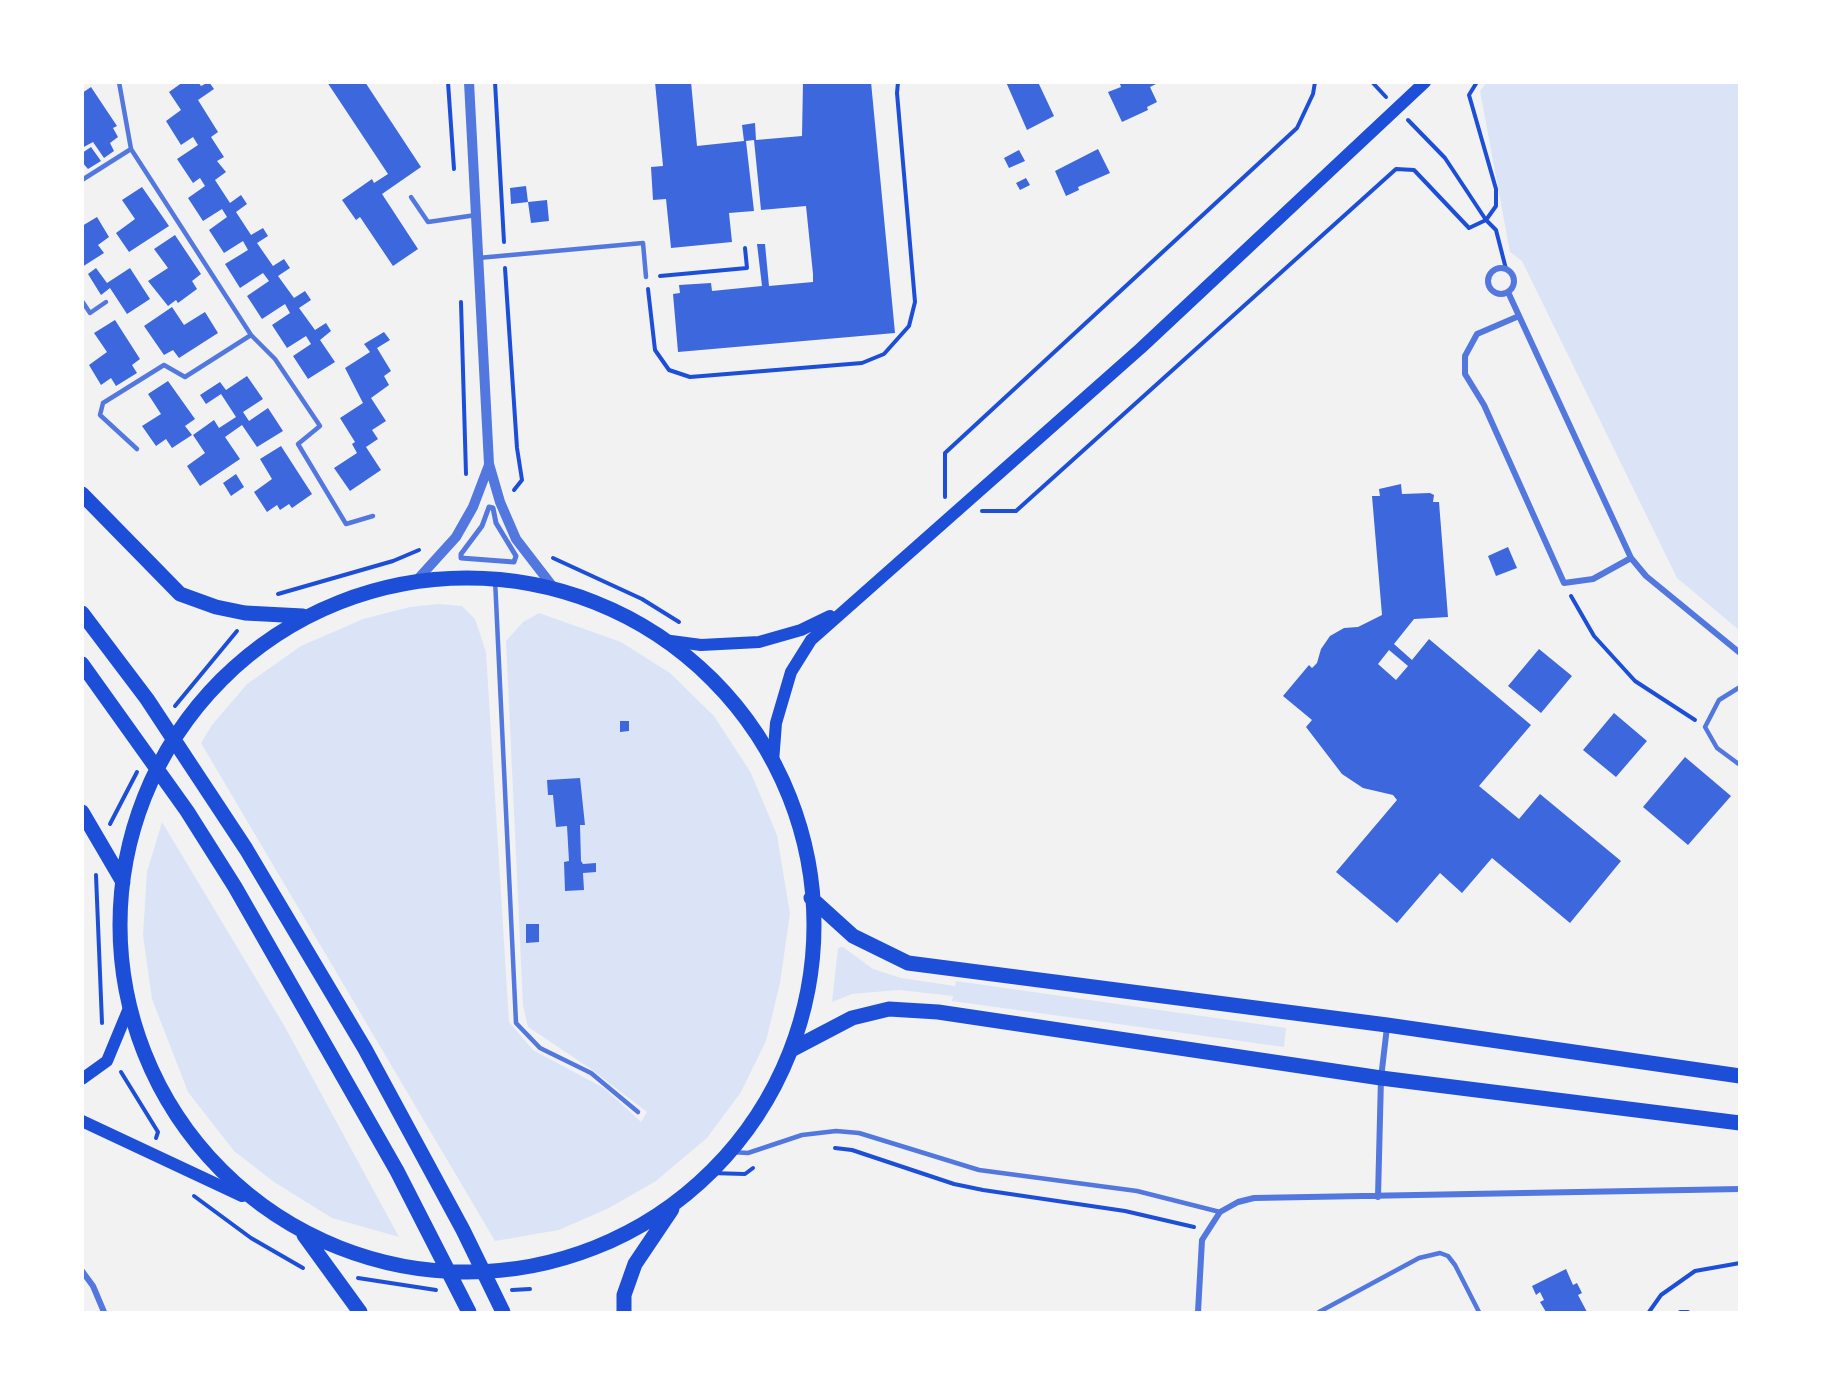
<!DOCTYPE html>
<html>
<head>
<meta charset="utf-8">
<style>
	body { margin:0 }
	#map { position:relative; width:1822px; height:1395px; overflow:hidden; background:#f2f2f2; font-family:Roboto,sans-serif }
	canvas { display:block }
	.frame { position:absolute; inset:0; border:84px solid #fff; pointer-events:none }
</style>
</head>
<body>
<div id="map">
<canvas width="1822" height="1395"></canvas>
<div class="frame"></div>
</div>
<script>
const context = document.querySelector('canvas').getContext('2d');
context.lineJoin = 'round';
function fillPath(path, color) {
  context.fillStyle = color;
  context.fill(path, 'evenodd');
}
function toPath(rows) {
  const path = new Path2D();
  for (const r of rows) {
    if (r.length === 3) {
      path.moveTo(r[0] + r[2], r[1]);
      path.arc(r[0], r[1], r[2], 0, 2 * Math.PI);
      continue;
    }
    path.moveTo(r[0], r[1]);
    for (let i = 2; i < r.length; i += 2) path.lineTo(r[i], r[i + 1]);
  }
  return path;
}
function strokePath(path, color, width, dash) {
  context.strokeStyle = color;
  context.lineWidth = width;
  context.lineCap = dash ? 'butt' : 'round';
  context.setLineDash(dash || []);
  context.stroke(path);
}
fillPath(toPath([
	[1487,82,1739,83,1739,630,1677,578,1522,261,1510,252,1480,91],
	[439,604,462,606,475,619,486,652,509,1022,533,1050,604,1088,641,1122,647,1112,588,1067,528,1027,523,1006,506,641,523,622,539,613,621,642,670,673,714,716,751,773,777,835,790,914,780,983,766,1041,741,1092,707,1138,656,1181,609,1208,559,1230,495,1241,201,743,212,725,247,684,301,646,363,619,410,607],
	[162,822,285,1027,399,1237,332,1218,274,1182,234,1151,188,1092,152,999,143,935,147,872],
	[843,947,873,969,901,978,955,986,956,981,1286,1028,1284,1047,952,1001,953,996,899,990,852,994,832,1002,838,948]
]), '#dbe4f7');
fillPath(toPath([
	[183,82,198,82,201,86,209,82,214,89,198,100,218,132,211,137,224,157,217,161,226,172,215,180,230,203,241,195,247,204,236,212,251,235,263,228,268,236,257,243,273,266,284,259,290,268,278,276,294,298,305,291,311,300,299,308,315,330,326,323,331,331,320,340,335,362,308,379,293,356,311,344,306,336,287,348,272,325,290,313,285,304,262,319,247,296,269,281,263,273,240,288,225,264,248,250,243,241,224,253,209,230,227,217,222,209,203,221,188,198,205,186,200,178,193,183,177,159,198,145,193,137,181,145,166,121,181,110,169,92],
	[327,82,365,82,421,167,382,194,418,249,393,266,360,217,356,220,342,200,372,179,374,183,388,174],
	[655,82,691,82,697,146,744,141,742,125,755,123,756,140,802,136,803,82,871,82,895,333,678,352,673,294,680,293,679,285,711,283,712,291,762,286,757,244,765,244,769,286,813,282,813,274,806,206,761,210,754,140,746,141,754,211,729,213,732,242,671,248,666,199,653,200,651,167,663,166],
	[1006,82,1038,82,1054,116,1027,130],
	[1122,82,1160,82,1150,87,1157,102,1147,107,1148,110,1122,122,1108,92,1121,87,1120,84],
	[91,87,117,126,113,128,118,137,110,143,114,151,104,158,93,142,82,148,82,93],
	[91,147,101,161,88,169,82,162,82,153],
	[1098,149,1110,173,1078,187,1079,190,1066,196,1055,171],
	[1019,150,1025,161,1009,168,1004,158],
	[1026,178,1030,185,1020,190,1016,183],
	[526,186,528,202,511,204,510,188],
	[142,187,169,226,129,252,116,233,135,219,122,200],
	[547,200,549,221,531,223,528,202],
	[97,217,109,237,98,245,104,253,82,267,82,226],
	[175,235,201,274,192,281,197,289,178,303,176,300,168,306,148,281,168,268,154,249],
	[96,268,107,283,130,268,150,299,127,314,110,288,101,295,88,274],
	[172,307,184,325,205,312,218,333,179,358,173,350,164,355,144,326],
	[115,320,140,359,132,365,137,373,116,386,111,378,101,385,89,365,107,352,94,333],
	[384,332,390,340,377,348,391,371,384,376,389,385,371,398,386,421,372,430,378,439,366,447,381,470,350,491,334,468,357,453,352,444,355,442,340,418,363,403,345,368,370,352,364,344],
	[247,376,263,399,243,412,249,421,268,408,283,431,257,447,242,425,225,437,240,459,200,486,187,466,205,453,193,435,214,420,219,428,236,417,221,394,206,404,200,395,220,382,226,390],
	[168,381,195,419,185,426,192,435,172,448,166,439,156,446,142,426,161,414,148,394],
	[281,446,312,494,292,508,289,504,280,510,277,505,267,512,254,492,272,479,260,459],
	[236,474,244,487,231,496,223,483],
	[1401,484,1402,494,1430,493,1434,495,1433,502,1439,502,1448,617,1414,619,1394,644,1412,660,1429,639,1531,725,1479,786,1519,819,1540,794,1621,861,1570,923,1492,858,1462,893,1440,873,1397,923,1336,872,1397,800,1393,795,1363,788,1342,774,1306,727,1312,720,1283,696,1309,665,1312,668,1317,663,1321,649,1330,636,1344,628,1358,627,1382,615,1372,496,1380,496,1379,489],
	[1389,650,1408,666,1396,680,1378,664],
	[1508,547,1517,568,1496,576,1488,556],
	[1539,649,1572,676,1541,713,1508,686],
	[1614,713,1647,741,1616,777,1583,750],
	[620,721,629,721,629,731,620,732],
	[1685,757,1731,796,1688,845,1643,807],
	[580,778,585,825,580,825,581,861,583,864,596,863,596,872,583,873,584,890,565,891,564,862,569,861,567,826,556,827,553,795,548,795,547,780],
	[526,924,539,924,539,942,526,943],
	[1566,1269,1573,1285,1577,1283,1582,1293,1578,1295,1587,1312,1546,1312,1540,1302,1544,1300,1540,1292,1536,1295,1532,1286]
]), '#3d67dc');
strokePath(toPath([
	[448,82,454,169],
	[495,82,504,242],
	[1372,82,1386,97],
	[1408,120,1445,158,1486,220,1496,230,1506,269],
	[505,268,517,448,522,480,514,490],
	[660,276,747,268,745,248],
	[648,289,655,350,669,370,690,377,862,363,884,354,909,326,915,302,897,93,898,82],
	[461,302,466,474],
	[945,497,945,453,1297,128,1313,94,1315,82],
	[982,511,1016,511,1396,169,1414,170,1469,228,1486,220,1496,206,1496,189,1469,95,1477,82],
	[553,558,642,599,679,622],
	[278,594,393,561,419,550],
	[1571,596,1594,636,1635,681,1695,720],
	[175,706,237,631],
	[110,824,137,772],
	[96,875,102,1023],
	[121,1072,158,1132,156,1138],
	[835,1148,852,1150,954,1184,983,1190,1125,1211,1194,1227],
	[710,1173,745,1174,753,1168],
	[194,1196,251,1238,303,1268],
	[358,1278,436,1290],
	[512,1290,530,1289],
	[1649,1312,1661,1295,1695,1271,1740,1263],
	[1680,1312,1688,1312]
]), '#1d4ed8', 4);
strokePath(toPath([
	[119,82,131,149,251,335,275,359,320,426,298,444,346,524,373,516],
	[82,180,131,149],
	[411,197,428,222,476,215],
	[478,258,643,243,646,277],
	[82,301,90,313,106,302],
	[137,449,100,415,103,403,164,365,185,377,251,335],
	[495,579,516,1023,540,1048,591,1073,638,1112],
	[1740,687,1719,700,1705,727,1717,748,1740,765],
	[731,1152,748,1153,802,1135,836,1131,859,1133,979,1170,1137,1191,1220,1212],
	[1319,1312,1419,1258,1440,1253,1448,1256,1455,1265,1479,1312]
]), '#5277de', 4.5);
strokePath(toPath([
	[489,507,493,508,496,523,516,556,514,562,461,558,461,554,482,526,489,507]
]), '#5277de', 5);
strokePath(toPath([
	[1501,281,13],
	[1508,292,1631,558,1646,576,1740,653],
	[1519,316,1477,334,1465,356,1465,374,1484,405,1564,583,1593,579,1631,558],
	[1378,1197,1381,1078,1387,1027],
	[82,1271,93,1286,104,1312],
	[1198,1312,1202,1240,1220,1212,1238,1202,1254,1198,1740,1189]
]), '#5277de', 6);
strokePath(toPath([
	[469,82,489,464,500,502,516,539,553,587],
	[417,580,456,537,473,507,489,465]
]), '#5277de', 10);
strokePath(toPath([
	[671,641,701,645,759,642,801,630,830,616],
	[773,762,776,723,791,672,811,640,1141,348,1425,82],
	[82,1079,107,1061,129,1008],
	[82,1121,242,1196]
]), '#1d4ed8', 12);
strokePath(toPath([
	[82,494,180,594,216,607,245,613,303,616],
	[467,925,347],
	[82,613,147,699,246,849,365,1049,463,1230,503,1312],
	[82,664,187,811,235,887,397,1171,469,1312],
	[82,812,123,882],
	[811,898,853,936,908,963,1387,1025,1740,1076],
	[791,1050,852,1018,889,1009,938,1012,1381,1078,1740,1123],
	[304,1235,360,1312],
	[624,1312,624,1295,635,1264,672,1209]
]), '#1d4ed8', 15);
</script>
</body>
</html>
